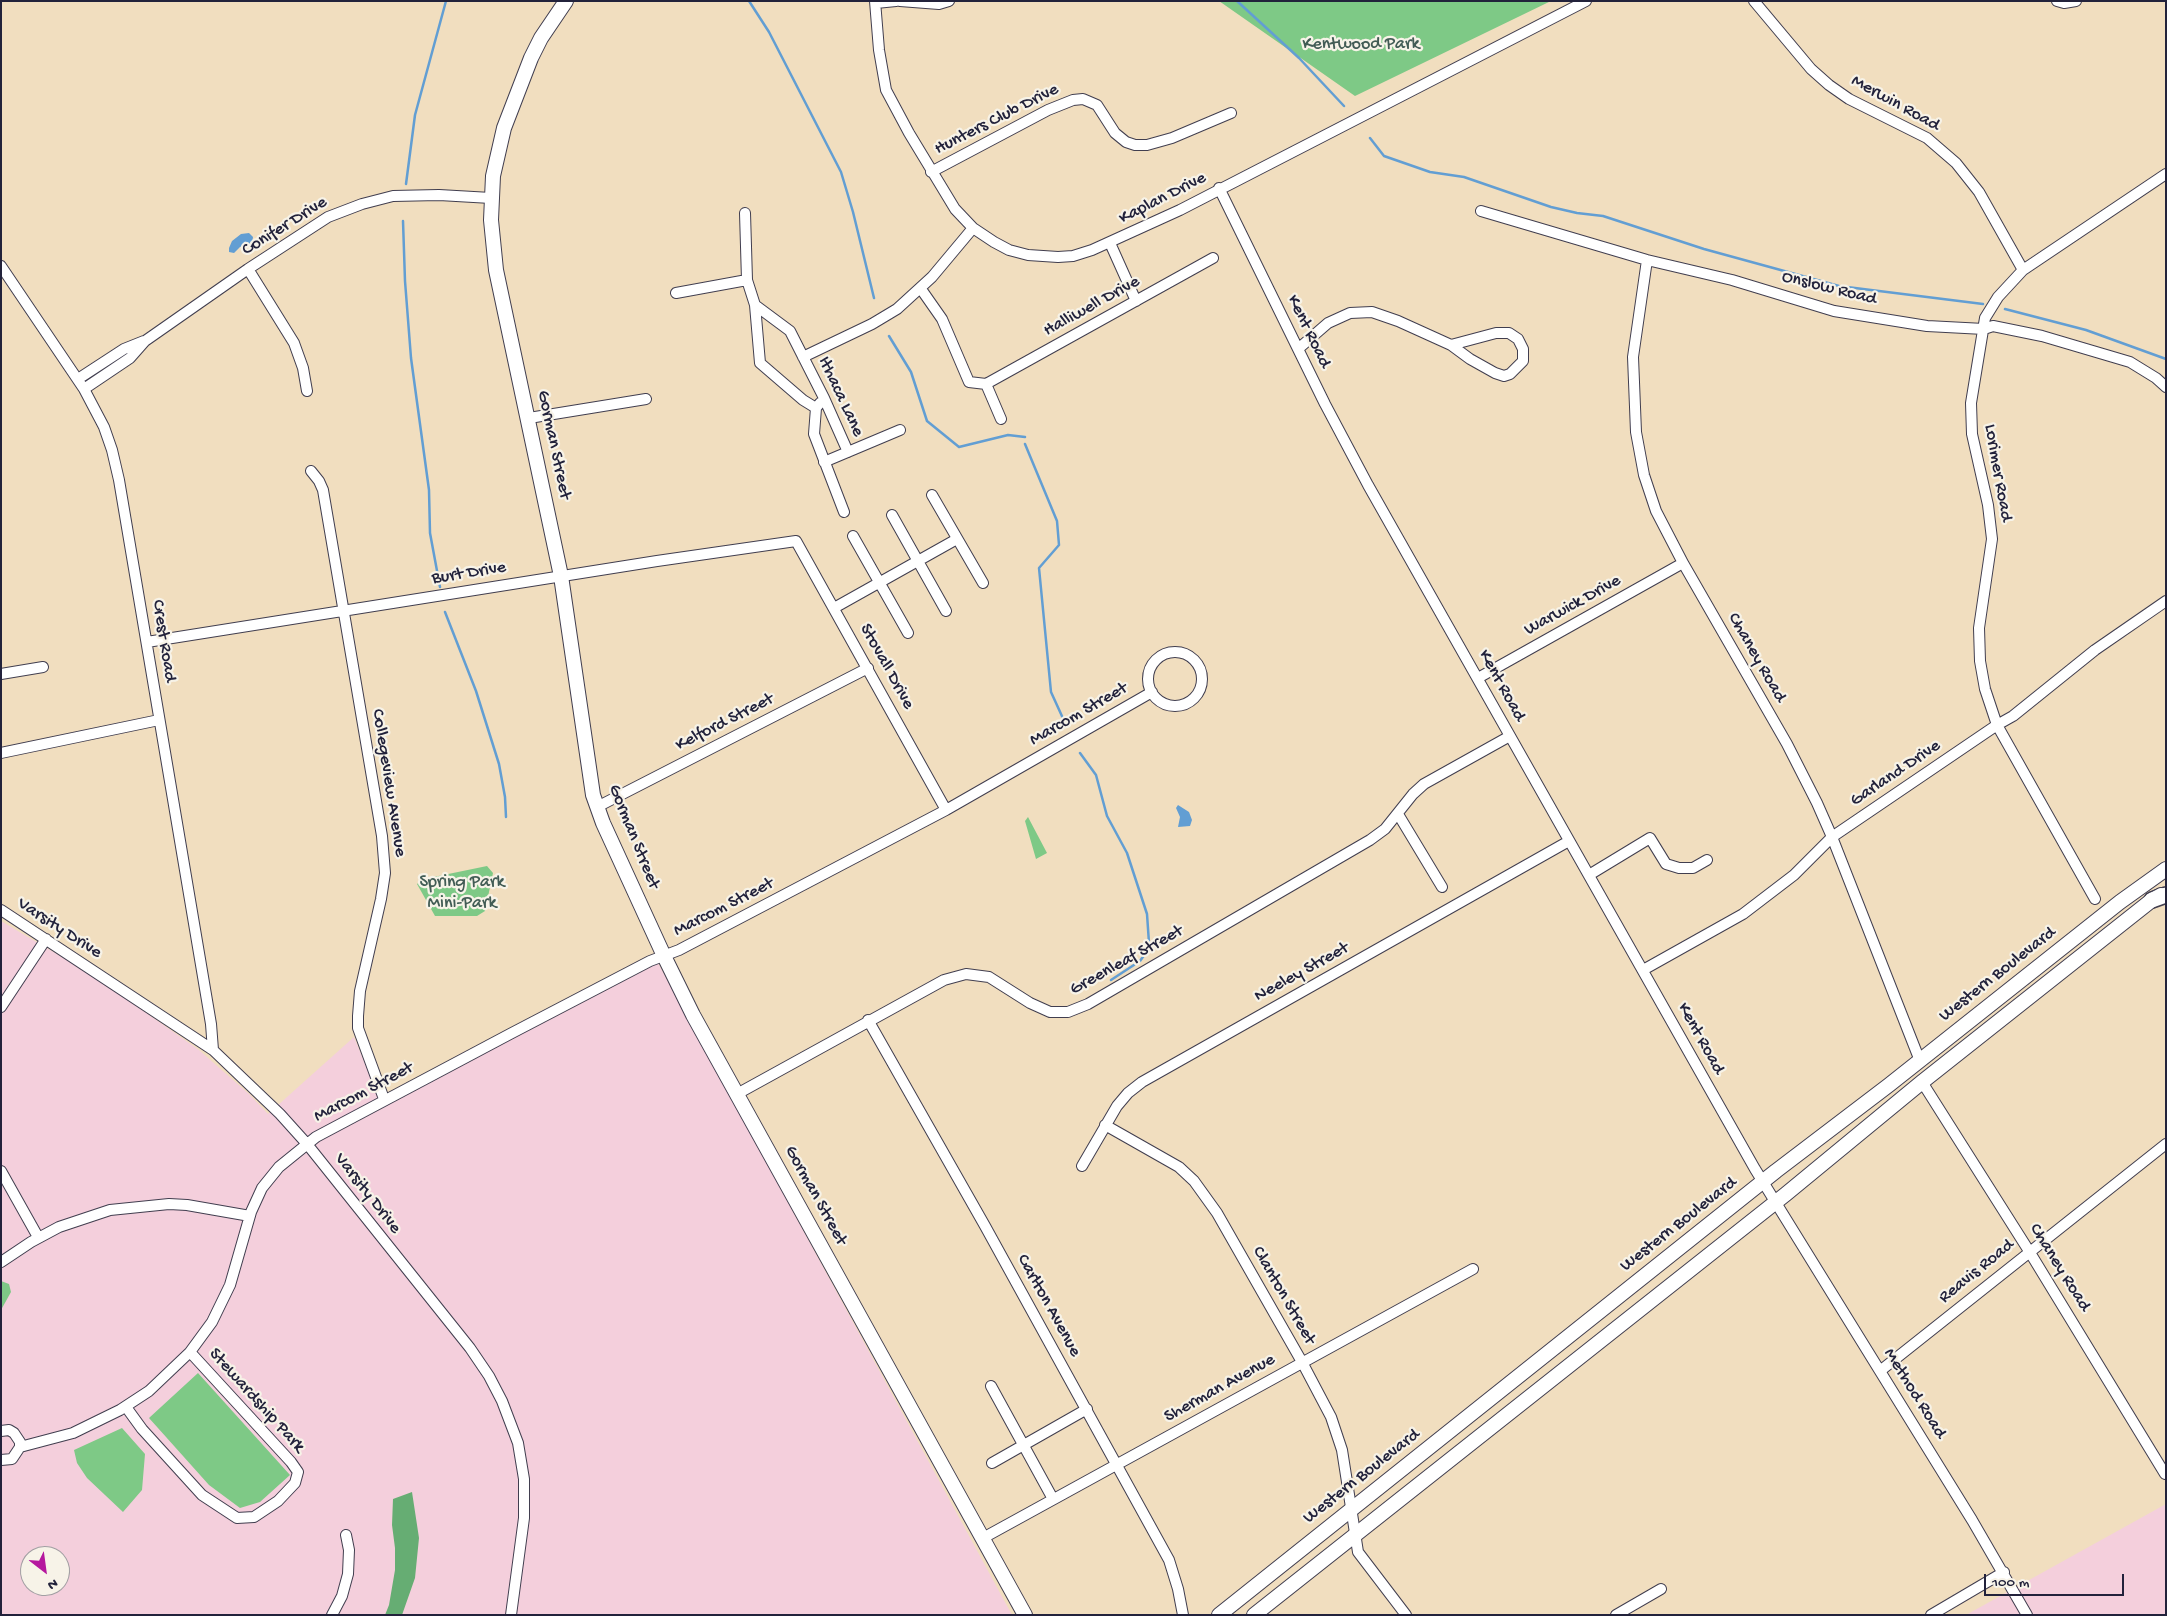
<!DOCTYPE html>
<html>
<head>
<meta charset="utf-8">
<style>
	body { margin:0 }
	#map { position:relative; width:2167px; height:1616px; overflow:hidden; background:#f1debf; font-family:"Gochi Hand",sans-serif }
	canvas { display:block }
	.frame { position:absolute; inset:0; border:2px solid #22223b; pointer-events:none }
	.north { position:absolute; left:20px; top:1546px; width:50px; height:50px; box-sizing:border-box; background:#f7f3e8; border:1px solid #a29fa3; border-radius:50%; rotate:150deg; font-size:14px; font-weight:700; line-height:20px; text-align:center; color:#22223b }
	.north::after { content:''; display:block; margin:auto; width:18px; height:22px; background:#b5179e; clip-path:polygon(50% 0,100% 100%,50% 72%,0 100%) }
	.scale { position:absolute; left:1984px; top:1574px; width:140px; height:22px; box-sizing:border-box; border:2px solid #22223b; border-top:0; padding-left:6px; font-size:15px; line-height:18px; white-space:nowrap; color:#22223b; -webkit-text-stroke:4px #f7f3e8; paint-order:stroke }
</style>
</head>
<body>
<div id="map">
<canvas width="2167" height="1616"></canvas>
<div class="frame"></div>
<div class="north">N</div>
<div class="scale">100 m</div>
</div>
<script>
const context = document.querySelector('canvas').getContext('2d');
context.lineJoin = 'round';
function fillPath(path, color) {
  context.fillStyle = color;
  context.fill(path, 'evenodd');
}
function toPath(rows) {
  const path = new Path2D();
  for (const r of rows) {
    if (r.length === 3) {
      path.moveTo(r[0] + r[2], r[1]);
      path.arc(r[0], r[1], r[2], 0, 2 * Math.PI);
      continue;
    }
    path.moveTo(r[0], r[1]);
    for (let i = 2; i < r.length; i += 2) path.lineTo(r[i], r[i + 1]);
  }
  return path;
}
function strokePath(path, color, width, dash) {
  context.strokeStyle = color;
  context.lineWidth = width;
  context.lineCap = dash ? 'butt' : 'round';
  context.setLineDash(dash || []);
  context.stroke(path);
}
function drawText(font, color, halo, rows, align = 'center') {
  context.font = font + ' "Gochi Hand",sans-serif';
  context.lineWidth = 4.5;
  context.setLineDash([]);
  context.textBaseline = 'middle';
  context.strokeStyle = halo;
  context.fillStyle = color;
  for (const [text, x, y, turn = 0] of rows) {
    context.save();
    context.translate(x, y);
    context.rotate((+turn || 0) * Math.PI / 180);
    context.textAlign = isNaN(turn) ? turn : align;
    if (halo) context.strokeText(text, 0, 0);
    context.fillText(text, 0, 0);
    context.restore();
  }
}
fillPath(toPath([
	[1,921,94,976,199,1050,249,1094,268,1114,354,1037,383,1106,658,963,1012,1615,1,1615],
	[30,1556,60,1556,60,1586,30,1586],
	[2166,1504,2166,1615,1966,1615]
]), '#f4cfdc');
fillPath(toPath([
	[1219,1,1551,1,1355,96],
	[1028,817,1047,853,1036,859,1025,821],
	[487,866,493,873,485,911,477,916,435,916,417,884,424,879],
	[1,1281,9,1284,11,1292,1,1310],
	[198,1373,290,1475,260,1502,240,1508,209,1485,149,1418],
	[122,1428,145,1454,142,1490,123,1512,87,1478,77,1463,74,1450]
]), '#7ec986');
fillPath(toPath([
	[412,1492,419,1538,415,1578,402,1615,385,1615,389,1605,395,1570,395,1548,392,1525,393,1499]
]), '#66ad73');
fillPath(toPath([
	[249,233,253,237,252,244,240,247,234,253,229,252,229,248,232,241,241,234],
	[1178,805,1189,812,1192,820,1190,826,1178,827,1180,817,1176,808]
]), '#629ed3');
strokePath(toPath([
	[749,1,769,32,841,172,853,212,874,298],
	[1237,1,1299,58,1344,106],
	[1370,138,1384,156,1430,172,1464,177,1551,207,1577,213,1603,216,1704,249,1839,286,1983,304],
	[406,184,415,115,446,1],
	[403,221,405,281,411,358,429,490,430,533,440,587],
	[2005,309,2086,330,2166,359],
	[889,336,911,372,927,421,959,447,1008,435,1025,437],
	[1025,444,1057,521,1059,545,1039,568,1051,692,1066,725],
	[445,612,476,691,499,764,505,797,506,817],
	[1080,753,1096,775,1107,816,1127,853,1147,914,1149,943,1145,954,1140,961,1111,980]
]), '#629ed3', 2.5);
const minor = toPath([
	[875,1,879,50,886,90,909,133,955,209,973,228,994,242,1009,250,1028,255,1058,257,1073,256,1092,250,1180,210,1586,1],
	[900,1,939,4,949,1],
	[1754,1,1811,69,1829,85,1849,99,1927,138,1956,163,1979,192,2023,270],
	[2057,1,2064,3,2076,1],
	[876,3,896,1],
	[931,172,1048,110,1073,100,1083,99,1097,105,1115,133,1126,142,1135,145,1147,145,1172,138,1231,113],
	[1219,188,1325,404,1368,485,1755,1169,1972,1520,2027,1615],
	[1481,211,1647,260,1732,280,1834,311,1927,326,1984,329,1993,326,2042,336,2130,362,2156,378,2166,387],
	[745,213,747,280,755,305,760,363,803,400,816,408],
	[1110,243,1136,301],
	[1647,260,1633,357,1636,432,1644,475,1656,511,1683,563,1787,744,1817,803,1832,837,1920,1061],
	[1,266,84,389,104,427,112,450,119,480,211,1024,213,1050],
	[248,269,294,343,303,368,307,391],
	[921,289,942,319,969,382,986,384,1001,419],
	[676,293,747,280],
	[755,305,790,331,824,398,848,452],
	[1298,349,1328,323,1350,313,1372,312,1398,321,1451,345,1496,333,1509,333,1518,339,1523,349,1523,361,1510,374,1504,376,1495,373,1470,359,1451,345],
	[803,357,872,324,897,309,932,277,973,228],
	[78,379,124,349,144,341],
	[986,384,1213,258],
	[84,389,130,358,145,341,248,269,328,217,362,204,393,196,439,195,491,198],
	[820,403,816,408,814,434,844,512],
	[529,418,646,399],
	[824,462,900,430],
	[311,471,319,481,323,490,382,836,385,873,381,899,360,991,358,1016,358,1028,384,1099],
	[932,495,983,583],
	[892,515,946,611],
	[853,536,908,633],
	[834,608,957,539],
	[147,642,657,561,796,541,946,810],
	[1175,679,27],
	[1,674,43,667],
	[1478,678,1683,563],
	[1,753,159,720],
	[597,807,868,668],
	[1398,814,1442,887],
	[1589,875,1650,838,1666,864,1679,868,1693,868,1707,860],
	[2095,899,1997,725,1985,689,1980,661,1979,628,1992,539,1988,505,1972,434,1971,403,1985,318,1998,297,2023,270,2166,174],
	[1,910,213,1050,280,1114,307,1144,470,1348,489,1376,502,1401,518,1443,524,1479,524,1518,511,1615],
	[1643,970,1743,914,1794,875,1832,837,1997,725,2013,716,2095,650,2166,601],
	[1,1007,46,939],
	[868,1020,985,1226,1169,1560,1178,1589,1183,1615],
	[1922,1082,2029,1251,2165,1474],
	[737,1094,944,980,966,974,989,977,1030,1003,1050,1012,1068,1012,1088,1004,1370,840,1385,829,1413,794,1424,784,1510,736],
	[1105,1125,1179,1167,1194,1181,1217,1213,1302,1362,1331,1417,1342,1450,1358,1552,1406,1615],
	[1082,1166,1117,1106,1128,1093,1142,1082,1569,841],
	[1,1171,38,1237],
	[1,1262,31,1242,59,1227,110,1210,169,1204,187,1205,250,1216],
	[1880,1371,2166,1144],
	[991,1386,1053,1499],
	[126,1407,142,1429,202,1495,237,1518,254,1517,278,1501,295,1483,298,1472,291,1462,190,1352],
	[1,1431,9,1430,14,1433,20,1442,20,1447,12,1459,1,1460],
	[20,1447,73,1433,120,1410,149,1391,190,1352,212,1322,230,1285,251,1212,262,1188,279,1167,316,1137,510,1034,650,961,679,950,946,810,1152,692],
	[992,1463,1087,1409],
	[983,1538,1473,1269],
	[332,1615,342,1596,348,1574,349,1550,346,1535],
	[1616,1615,1661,1589],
	[1931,1615,2004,1572]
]);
const major = toPath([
	[566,1,541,38,531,58,504,128,493,176,491,220,496,270,561,576,593,795,603,823,664,956,693,1015,1025,1615],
	[1219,1615,1776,1171,1889,1085,2120,902,2166,869],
	[1254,1615,1786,1194,1922,1082,2152,900,2161,895]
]);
const highway = toPath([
	[2152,900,2166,895]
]);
strokePath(minor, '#413e4f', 12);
strokePath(major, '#413e4f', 16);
strokePath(highway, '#413e4f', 18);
strokePath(minor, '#fff', 10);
strokePath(major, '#fff', 14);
strokePath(highway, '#fff', 15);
drawText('18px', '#425c55', '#f7f3e8', [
	["Kentwood Park",1361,45],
	["Spring Park",462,883],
	["Mini-Park",462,904]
]);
drawText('18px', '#22223b', '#f7f3e8', [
	["Merwin Road",1895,104,29],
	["Hunters Club Drive",997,120,-27],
	["Kaplan Drive",1163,199,-27],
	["Conifer Drive",285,227,-32],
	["Onslow Road",1829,289,14],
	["Halliwell Drive",1092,307,-29],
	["Kent Road",1308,332,64],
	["Ithaca Lane",840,397,65],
	["Gorman Street",553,445,78],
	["Lorimer Road",1997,473,80],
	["Burt Drive",469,574,-9],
	["Warwick Drive",1573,606,-29],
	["Crest Road",163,641,81],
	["Chaney Road",1756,658,60],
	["Stovall Drive",886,667,61],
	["Kent Road",1501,686,61],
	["Marcom Street",1079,715,-30],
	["Kelford Street",725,723,-27],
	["Garland Drive",1896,774,-34],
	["Collegeview Avenue",388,783,81],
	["Gorman Street",633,837,68],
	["Marcom Street",724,908,-27],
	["Varsity Drive",59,929,33],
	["Greenleaf Street",1127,961,-29],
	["Neeley Street",1302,973,-29],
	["Western Boulevard",1998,975,-38],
	["Kent Road",1700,1039,61],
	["Marcom Street",364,1093,-28],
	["Varsity Drive",367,1194,52],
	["Gorman Street",815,1196,61],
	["Western Boulevard",1679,1225,-38],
	["Chaney Road",2059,1268,58],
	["Reavis Road",1977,1272,-39],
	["Clanton Street",1283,1296,60],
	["Carlton Avenue",1048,1306,61],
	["Sherman Avenue",1220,1389,-29],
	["Method Road",1914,1394,58],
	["Stewardship Park",256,1401,48],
	["Western Boulevard",1362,1477,-38]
]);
</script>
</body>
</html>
